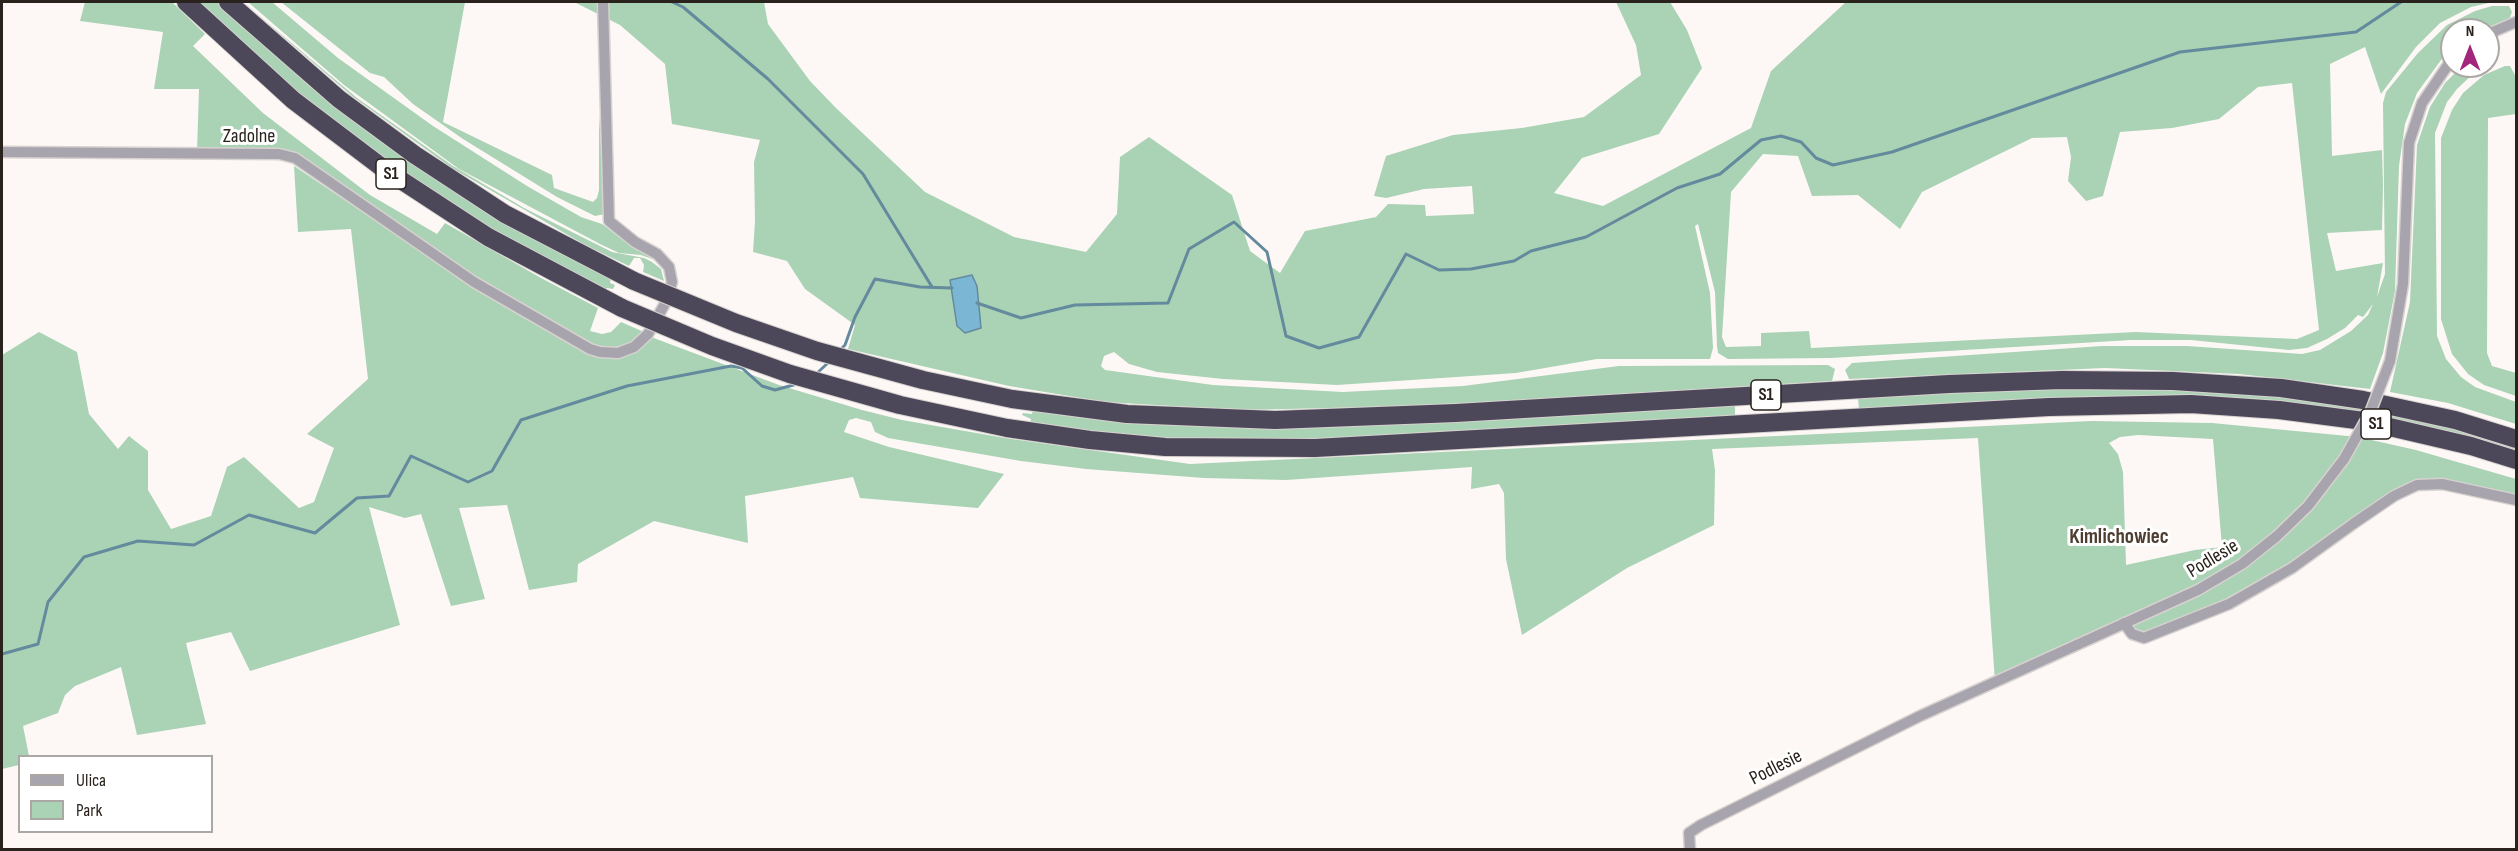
<!DOCTYPE html>
<html>
<head>
<meta charset="utf-8">
<style>
	body { margin:0 }
	#map { position:relative; width:2518px; height:851px; overflow:hidden; background:#fdf8f6; font-family:"Sofia Sans Condensed",sans-serif }
	canvas { display:block }
	.frame { position:absolute; inset:0; border:3px solid #2a231d; pointer-events:none }
	.legend { position:absolute; left:18px; top:755px; width:195px; height:78px; box-sizing:border-box; background:#fff; border:2px solid #aaa7a5; margin:0; padding:8px 10px; list-style:none; font-size:18px; color:#2a231d }
	.legend li { display:flex; align-items:center; gap:12px; height:30px }
	.legend b { width:30px; border:2px solid #aaa7a5 }
	.north { position:absolute; left:2440px; top:18px; width:60px; height:60px; box-sizing:border-box; background:#fff; border:2px solid #aaa7a5; border-radius:50%; rotate:0deg; font-size:16px; font-weight:700; line-height:24px; text-align:center; color:#2a231d }
	.north::after { content:''; display:block; margin:auto; width:21px; height:27px; background:#a2267b; clip-path:polygon(50% 0,100% 100%,50% 72%,0 100%) }
</style>
</head>
<body>
<div id="map">
<canvas width="2518" height="851"></canvas>
<div class="frame"></div>
<ul class="legend">
<li><b style="height:8px;background:#a7a4ae"></b>Ulica</li>
<li><b style="height:16px;background:#aad2b4"></b>Park</li>
</ul>
<div class="north">N</div>
</div>
<script>
const context = document.querySelector('canvas').getContext('2d');
context.lineJoin = 'round';
function fillPath(path, color) {
  context.fillStyle = color;
  context.fill(path, 'evenodd');
}
function toPath(rows) {
  const path = new Path2D();
  for (const r of rows) {
    path.moveTo(r[0], r[1]);
    for (let i = 2; i < r.length; i += 2) path.lineTo(r[i], r[i + 1]);
  }
  return path;
}
function strokePath(path, color, width, dash) {
  context.strokeStyle = color;
  context.lineWidth = width;
  context.lineCap = dash ? 'butt' : 'round';
  context.setLineDash(dash || []);
  context.stroke(path);
}
function drawText(font, color, halo, rows, align = 'center') {
  context.font = font + ' "Sofia Sans Condensed",sans-serif';
  context.lineWidth = 6;
  context.setLineDash([]);
  context.textBaseline = 'middle';
  context.strokeStyle = halo;
  context.fillStyle = color;
  for (const [text, x, y, turn = 0] of rows) {
    context.save();
    context.translate(x, y);
    context.rotate((+turn || 0) * Math.PI / 180);
    context.textAlign = isNaN(turn) ? turn : align;
    if (halo) context.strokeText(text, 0, 0);
    context.fillText(text, 0, 0);
    context.restore();
  }
}
fillPath(toPath([
	[85,2,172,2,205,34,193,46,263,113,370,195,437,234,445,223,541,278,598,308,590,331,602,334,611,332,621,322,644,332,628,345,606,348,596,346,563,329,476,276,285,152,197,152,199,89,154,89,163,32,80,21],
	[196,2,219,2,264,44,611,278,610,283,615,285,613,289,607,288,605,292,579,279,440,199,308,103],
	[243,2,357,98,453,166,524,208,612,252,644,258,652,262,661,269,664,281,643,272,644,265,640,258,634,258,629,266,587,246,452,168,352,96],
	[248,2,272,2,338,58,433,126,527,186,581,217,602,224,619,237,644,251,663,265,668,283,666,282,664,269,655,260,641,255,619,253,600,244,459,169,344,85],
	[281,2,465,2,443,122,552,175,554,188,593,202,597,198,599,190,599,114,605,214,595,216,557,197,463,139,413,104,384,77,370,73],
	[574,2,764,2,768,24,810,81,836,108,925,192,1014,237,1086,252,1117,214,1120,157,1149,137,1232,195,1250,251,1280,273,1305,231,1376,217,1388,204,1425,205,1426,216,1474,214,1472,186,1424,189,1386,198,1374,196,1386,156,1453,135,1522,128,1584,117,1641,75,1636,45,1616,2,1670,2,1687,30,1702,68,1659,134,1582,158,1554,193,1603,206,1751,128,1771,71,1846,2,2493,2,2471,7,2440,23,2416,47,2381,94,2365,47,2330,64,2332,156,2382,150,2383,185,2382,230,2327,233,2336,271,2383,263,2377,297,2385,274,2383,103,2386,92,2418,53,2447,25,2475,11,2492,6,2509,6,2512,12,2509,20,2488,30,2452,30,2452,49,2444,56,2417,93,2405,124,2399,166,2395,291,2383,353,2370,389,2239,374,2105,368,1849,379,1845,370,1852,363,2102,346,2187,346,2302,354,2320,350,2351,331,2368,315,2373,304,2363,317,2358,315,2345,328,2327,339,2307,348,2289,350,2191,340,2131,340,1831,358,1728,359,1718,353,1717,346,1715,292,1698,224,1695,226,1710,293,1713,348,1710,359,1597,359,1516,373,1337,385,1223,379,1157,372,1129,364,1114,352,1104,356,1101,366,1105,370,1213,385,1343,392,1463,386,1619,366,1828,365,1835,369,1832,381,1423,406,1240,410,1105,402,1009,386,848,349,855,325,805,289,787,261,753,252,755,221,754,162,760,140,672,124,665,64,620,25],
	[2292,83,2319,330,2297,339,2136,332,1811,348,1809,331,1761,333,1761,346,1726,347,1722,337,1731,192,1763,154,1798,156,1812,196,1858,195,1900,229,1922,192,2032,138,2067,137,2071,157,2068,181,2086,201,2103,196,2120,132,2172,128,2219,119,2258,87],
	[2462,66,2488,66,2475,72,2457,89,2447,102,2435,133,2437,336,2446,359,2461,377,2475,387,2516,402,2516,424,2448,403,2390,392,2410,302,2417,145,2430,107,2445,83],
	[2505,66,2510,66,2516,77,2516,114,2488,118,2487,353,2492,366,2516,373,2516,396,2484,385,2468,374,2452,354,2441,319,2441,138,2452,110,2463,93,2484,75],
	[294,166,485,294,603,357,624,356,639,350,651,337,779,385,862,410,902,420,1005,438,1190,464,2091,421,2212,423,2358,437,2416,450,2516,479,2516,500,2417,485,2229,604,2144,638,2124,623,1995,682,1978,438,1712,449,1715,470,1714,525,1627,568,1522,635,1506,559,1504,493,1499,484,1471,489,1472,467,1286,480,1204,478,1086,469,1021,461,888,438,875,432,871,422,856,418,849,420,844,432,889,447,1004,474,978,508,860,498,853,477,745,496,748,543,654,521,578,564,577,582,529,590,507,505,459,508,485,599,451,606,421,514,405,518,369,507,400,625,250,671,231,632,186,643,206,724,137,735,121,667,75,686,65,695,58,713,23,726,29,756,20,756,19,765,2,769,2,355,39,332,77,352,89,414,118,449,129,436,148,451,148,490,171,529,211,516,227,467,244,457,299,508,314,502,334,448,307,434,368,379,351,229,298,232],
	[2138,435,2213,439,2222,547,2195,550,2126,565,2123,472,2118,454,2109,443,2120,437],
	[2118,387,2285,396,2418,418,2516,446,2516,453,2354,412,1859,410,1858,397],
	[1735,404,1735,417,1387,439,1177,440,1030,425,1031,419,1022,415,1023,413,1032,414,1033,410,1098,417]
]), '#aad2b4');
const water = toPath([
	[972,275,977,286,981,328,965,333,957,326,950,280,972,275]
]);
fillPath(water, '#7bb6d4');
strokePath(water, '#638a9d', 1.5);
strokePath(toPath([
	[672,2,683,7,768,79,863,174,932,287],
	[977,303,1021,318,1075,305,1168,303,1189,249,1234,222,1267,252,1286,336,1319,348,1359,337,1406,254,1439,270,1471,269,1514,261,1531,251,1586,237,1677,188,1720,174,1761,140,1781,136,1801,142,1816,158,1833,165,1892,152,2180,52,2356,32,2401,2],
	[839,351,845,345,855,317,875,279,920,287,952,288],
	[816,374,829,362],
	[2,654,38,644,48,602,84,557,138,541,194,545,249,515,315,533,357,498,389,496,411,456,468,482,492,471,521,420,627,386,731,366,742,368,762,386,775,390,797,384]
]), '#638a9d', 3);
const minor = toPath([
	[2488,34,2516,22],
	[2,152,279,154,295,158,474,282,590,349,600,352,618,353,634,347,648,334,667,300,672,282,669,267,657,254,635,242,609,221,603,2],
	[2390,361,2403,284,2409,143,2422,103,2452,59],
	[2124,623,2132,634,2144,638,2229,604,2292,568,2353,524,2394,496,2417,485,2442,484,2516,500],
	[1690,850,1689,833,1701,825,1920,716,2198,590,2242,564,2277,536,2308,506,2344,459]
]);
const motorway = toPath([
	[186,2,293,100,384,169,488,237,622,308],
	[228,2,339,99,415,155,505,214,634,281],
	[1012,399,1127,414,1275,420,1456,413,1949,384,2062,380,2173,381,2281,388,2363,400,2455,420,2516,439],
	[1007,428,1090,440,1165,447,1315,448,2049,407,2191,404,2279,410,2364,421,2471,446,2516,460]
]);
strokePath(minor, '#d7d2cf', 13);
strokePath(motorway, '#d7d2cf', 20);
strokePath(minor, '#a7a4ae', 10);
strokePath(motorway, '#4c4759', 18);
const minorBridge = toPath([
	[2344,459,2370,413,2390,361]
]);
const motorwayBridge = toPath([
	[634,281,736,323,817,351,923,380,1012,399],
	[622,308,712,346,790,374,900,405,1007,428]
]);
strokePath(minorBridge, '#d7d2cf', 13, []);
strokePath(motorwayBridge, '#d7d2cf', 20, []);
strokePath(minorBridge, '#a7a4ae', 10);
strokePath(motorwayBridge, '#4c4759', 18);
for (const [x, y, w] of [
	[391,174,30],
	[1766,395,30],
	[2376,424,30]
]) {
  const box = new Path2D();
  box.roundRect(x - w / 2, y - 15, w, 30, 4.5);
  context.fillStyle = '#fff';
  context.fill(box);
  strokePath(box, '#2a231d', 1.5);
}
drawText('bold 18px', '#2a231d', null, [
	["S1",391,174],
	["S1",1766,395],
	["S1",2376,424]
]);
drawText('20px', '#2a231d', '#fff', [
	["Zadolne",249,137],
	["Podlesie",2213,559,-31],
	["Podlesie",1776,768,-27]
]);
drawText('bold 21px', '#4e3d31', '#fff', [
	["Kimlichowiec",2119,538]
]);
</script>
</body>
</html>
